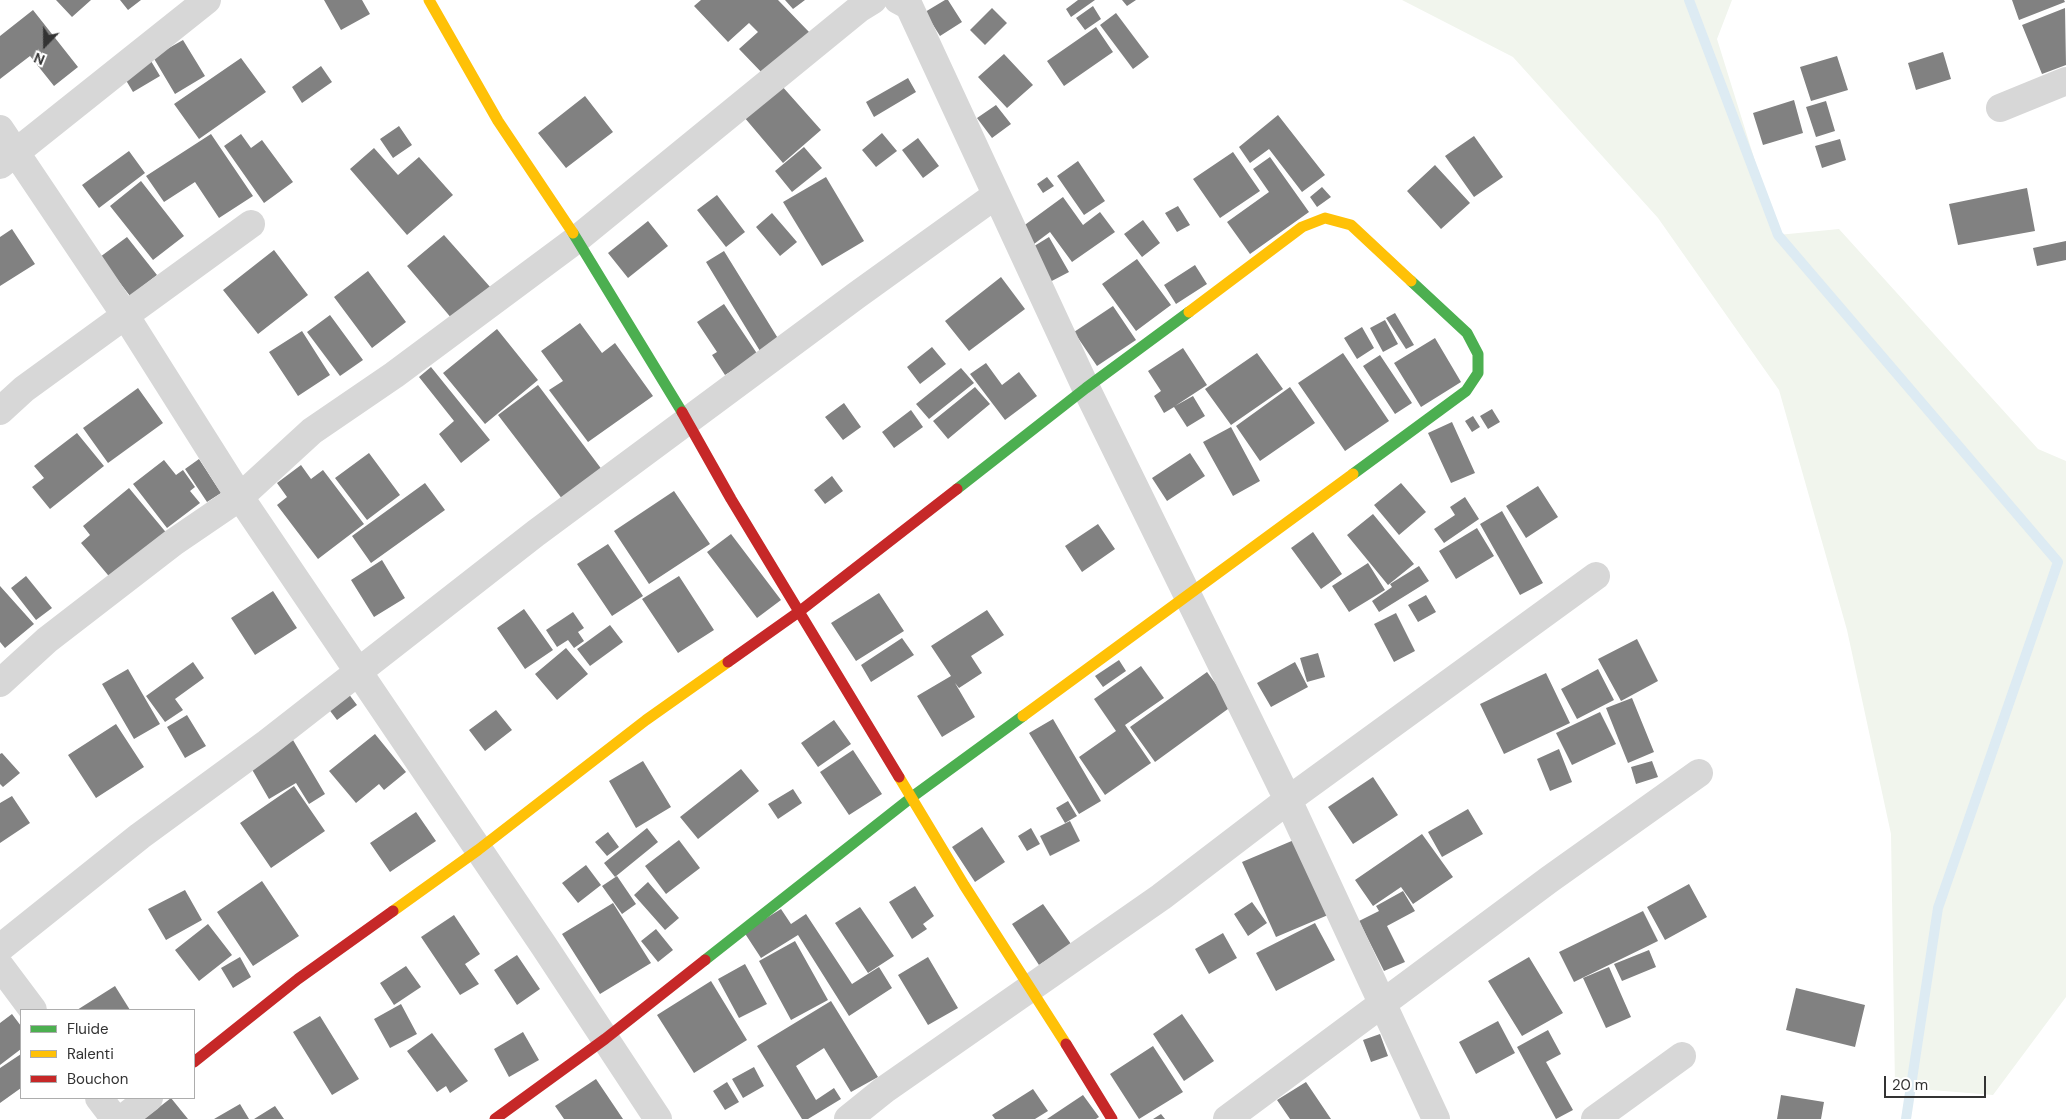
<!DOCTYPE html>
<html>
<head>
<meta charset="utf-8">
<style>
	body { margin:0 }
	#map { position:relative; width:2066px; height:1119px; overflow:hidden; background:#fff; font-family:"DM Sans",sans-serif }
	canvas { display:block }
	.legend { position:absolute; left:20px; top:1009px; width:175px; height:90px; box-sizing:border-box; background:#fff; border:1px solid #adadad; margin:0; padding:6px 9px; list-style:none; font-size:15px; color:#333 }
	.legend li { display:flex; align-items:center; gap:10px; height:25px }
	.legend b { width:25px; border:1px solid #adadad }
	.north { position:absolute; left:20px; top:20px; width:50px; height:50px; -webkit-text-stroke:4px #fff; paint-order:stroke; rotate:202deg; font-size:14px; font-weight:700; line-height:20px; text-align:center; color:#333 }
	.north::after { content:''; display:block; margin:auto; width:18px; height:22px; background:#333; clip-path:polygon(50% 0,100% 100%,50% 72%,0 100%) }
	.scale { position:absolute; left:1884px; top:1076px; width:102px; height:22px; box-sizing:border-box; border:2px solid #333; border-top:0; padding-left:6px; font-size:15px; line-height:18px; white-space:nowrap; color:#333; -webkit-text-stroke:4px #fff; paint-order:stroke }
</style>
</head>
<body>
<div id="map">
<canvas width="2066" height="1119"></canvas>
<ul class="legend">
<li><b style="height:6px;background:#4caf50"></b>Fluide</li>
<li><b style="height:6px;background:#ffc107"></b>Ralenti</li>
<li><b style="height:6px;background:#c62828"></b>Bouchon</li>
</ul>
<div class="north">N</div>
<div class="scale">20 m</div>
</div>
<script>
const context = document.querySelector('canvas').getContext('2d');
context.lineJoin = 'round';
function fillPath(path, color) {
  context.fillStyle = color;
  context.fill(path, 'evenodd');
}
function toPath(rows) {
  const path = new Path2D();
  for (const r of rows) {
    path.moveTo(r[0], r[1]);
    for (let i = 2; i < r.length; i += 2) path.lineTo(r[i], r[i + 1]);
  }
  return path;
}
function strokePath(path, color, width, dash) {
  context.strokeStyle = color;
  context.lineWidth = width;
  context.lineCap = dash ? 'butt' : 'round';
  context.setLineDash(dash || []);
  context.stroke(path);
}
fillPath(toPath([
	[1402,0,1732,0,1717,39,1778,235,1839,229,2038,449,2066,461,2066,997,1993,1095,1895,1087,1891,834,1847,630,1779,390,1658,218,1513,57]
]), '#f1f5ed');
strokePath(toPath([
	[1689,0,1778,235,2058,562,1938,908,1906,1119]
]), '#ddebf3', 10);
fillPath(toPath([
	[56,0,91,0,72,17],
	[120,0,141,0,128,10],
	[324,0,362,0,370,14,341,30],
	[701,0,778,0,810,33,765,76,739,49,758,32,749,23,728,42,694,6],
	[785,0,805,0,793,9],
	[945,0,948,0,962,22,940,36,925,12],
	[1078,0,1095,0,1071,17,1066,9],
	[1122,0,1136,0,1127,6],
	[2012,0,2064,0,2065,2,2019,20],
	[1093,6,1101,19,1085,30,1076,18],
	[992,8,1007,23,985,45,970,30],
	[2065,8,2066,65,2042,74,2022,25],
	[33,10,78,67,54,86,30,56,0,79,0,36],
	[1116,13,1149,57,1133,69,1100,25],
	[1096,27,1113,52,1064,86,1047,61],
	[183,40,205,76,175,94,153,57],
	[1943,52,1951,79,1916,90,1908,63],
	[1004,54,1033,85,1007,108,978,77],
	[1837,56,1848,90,1811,101,1800,67],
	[241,58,266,92,199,139,174,104],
	[151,61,160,76,133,92,124,77],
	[321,66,332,82,302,103,292,87],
	[908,78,916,92,874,117,866,102],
	[781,85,821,130,783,163,744,117],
	[585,96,613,132,566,168,538,133],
	[1794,100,1803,133,1763,145,1753,113],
	[1826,101,1835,131,1816,137,1806,107],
	[996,105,1011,124,992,138,977,118],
	[1278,115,1325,175,1302,192,1269,149,1250,163,1239,147],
	[399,126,412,145,393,158,380,139],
	[882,133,897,151,876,167,862,150],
	[211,134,253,196,219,218,195,182,164,202,146,176],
	[241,134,251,148,262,140,293,182,264,203,224,146],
	[1474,136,1503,177,1474,197,1445,156],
	[918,138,939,166,923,178,902,150],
	[1840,139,1846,160,1822,168,1815,146],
	[804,147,822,168,792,192,775,171],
	[374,148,398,175,419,157,453,195,407,235,350,169],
	[129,151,145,173,99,208,82,185],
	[1233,152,1260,191,1220,218,1193,179],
	[1270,157,1309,212,1250,254,1227,222,1269,192,1253,169],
	[1078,161,1105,201,1084,215,1057,176],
	[1435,165,1470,203,1441,229,1407,191],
	[826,177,864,241,822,266,783,202],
	[1047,177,1054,186,1043,193,1037,184],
	[141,181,184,236,153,260,110,206],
	[1322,187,1331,197,1317,207,1310,197],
	[2027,188,2035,231,1958,245,1949,204],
	[717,195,745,232,726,247,697,210],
	[1063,197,1083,225,1100,212,1115,232,1072,262,1050,232,1034,244,1022,227],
	[1178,206,1190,225,1177,232,1165,213],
	[772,213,797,242,780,256,756,227],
	[1143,220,1160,243,1142,257,1124,234],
	[648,221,668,246,628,278,608,253],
	[12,229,35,264,0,286,0,237],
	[444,235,491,288,453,320,407,266],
	[127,237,157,275,130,296,100,257],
	[1049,237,1069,272,1046,284,1026,251],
	[2066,241,2066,260,2037,266,2033,248],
	[274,250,308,295,258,334,223,290],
	[724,251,779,340,760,351,706,262],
	[1137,259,1171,305,1136,331,1102,284],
	[1195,265,1207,284,1176,304,1164,285],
	[368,271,406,322,372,348,334,297],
	[1001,277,1025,309,969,351,945,321],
	[724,304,758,355,725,375,712,355,717,352,697,322],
	[1113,306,1136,340,1097,366,1074,332],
	[1395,313,1414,345,1406,349,1386,318],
	[330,315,363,360,340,376,307,332],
	[1385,320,1398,344,1383,352,1370,328],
	[580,323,602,353,615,343,653,396,588,442,549,390,563,381,541,351],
	[1362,327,1374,348,1357,359,1344,338],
	[497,329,538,380,485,424,443,373],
	[302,331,330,375,298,396,269,352],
	[1435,338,1461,382,1421,407,1394,363],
	[932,347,946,364,920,384,907,367],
	[1183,348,1207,385,1175,406,1193,396,1205,416,1187,427,1174,407,1164,413,1154,396,1161,391,1148,371],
	[1257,353,1283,389,1231,425,1205,389],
	[1343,353,1389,421,1345,451,1298,383],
	[1380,355,1412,403,1395,414,1363,366],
	[986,363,1002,385,1019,372,1037,396,1005,420,970,374],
	[431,367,490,440,461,463,439,434,454,421,419,377],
	[961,368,974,383,929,419,916,404],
	[538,385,603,471,563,500,498,415],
	[975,387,990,404,948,439,933,421],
	[1290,387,1315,423,1260,461,1236,426],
	[138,388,163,423,108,463,83,428],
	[844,403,861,427,843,440,825,417],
	[1492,409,1500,422,1488,429,1480,416],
	[911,410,923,427,894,448,882,432],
	[1473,416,1480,427,1472,432,1465,421],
	[1452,422,1475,473,1451,483,1428,433],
	[1231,427,1260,481,1233,496,1203,442],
	[77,433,104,466,50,509,32,487,44,478,34,466],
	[369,453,400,495,367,520,335,478],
	[1190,453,1205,476,1167,501,1152,478],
	[199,459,221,493,207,502,185,469],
	[164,460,176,475,183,470,195,487,190,491,200,503,167,528,133,484],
	[301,465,311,479,323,470,364,524,318,559,277,505,287,497,277,483],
	[832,476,843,491,825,504,814,490],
	[425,483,445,510,371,563,352,536],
	[1401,483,1426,512,1399,535,1374,505],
	[1538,486,1558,517,1526,538,1506,506],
	[129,488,169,536,113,581,81,543,90,535,83,526],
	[674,491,710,544,649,584,614,531],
	[1465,497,1479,519,1444,543,1434,529,1455,515,1450,507],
	[1502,511,1543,583,1520,595,1480,524],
	[1373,514,1414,564,1388,585,1347,535],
	[1098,524,1115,549,1082,572,1065,546],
	[1477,528,1494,556,1456,579,1439,551],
	[1313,532,1342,574,1321,589,1291,548],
	[731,534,781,600,757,618,707,552],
	[608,544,643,596,612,616,577,564],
	[382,560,405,598,374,617,351,580],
	[1368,563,1385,590,1349,612,1332,586],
	[1419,566,1429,581,1379,612,1372,601,1392,587,1390,584],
	[26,576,52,608,36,620,11,588],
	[679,576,714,630,678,653,642,599],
	[0,586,34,624,5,648,0,642],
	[273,591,297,628,255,655,231,618],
	[879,593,904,631,856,661,831,623],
	[1426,595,1436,612,1418,622,1408,605],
	[524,609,553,650,525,669,497,628],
	[987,610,1004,635,971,656,982,673,959,688,955,683,975,717,942,737,917,696,951,676,931,646],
	[573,612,584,628,578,632,584,641,574,648,568,640,557,647,546,630],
	[1396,613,1415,651,1394,662,1374,624],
	[610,625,623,642,590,666,577,649],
	[902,638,914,655,871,682,861,665],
	[1637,639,1658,681,1621,701,1598,659],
	[566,648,588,674,557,700,535,674],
	[1318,653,1325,677,1307,682,1300,658],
	[1119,660,1126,671,1103,687,1095,676],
	[193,662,204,678,175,699,183,710,165,722,146,696],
	[1295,662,1308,687,1271,707,1257,683],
	[1141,666,1164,698,1125,725,1151,763,1105,795,1079,757,1116,731,1094,699],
	[128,669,160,724,134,739,102,684],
	[1598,669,1614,700,1577,719,1561,689],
	[1207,672,1232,706,1155,762,1130,727],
	[1546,673,1570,723,1504,754,1480,704],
	[348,693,357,705,337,720,328,708],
	[1632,698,1654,752,1628,763,1606,708],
	[496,710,512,730,485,751,469,730],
	[1600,712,1616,744,1572,765,1556,733],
	[187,715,206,746,185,758,167,727],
	[1053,719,1101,801,1079,814,1029,733],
	[834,720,851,744,818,767,801,743],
	[116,724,144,767,96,798,68,755],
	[375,734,406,772,384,790,379,784,356,803,329,771],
	[293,740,325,794,309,804,296,783,269,799,250,766],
	[1559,749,1572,782,1550,791,1537,759],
	[853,750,882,794,849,815,820,772],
	[2,753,20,773,3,787,0,784,0,754],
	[643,761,671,807,636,828,609,781],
	[1652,761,1658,777,1636,784,1631,767],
	[741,769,759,791,698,839,680,817],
	[1373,777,1398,815,1353,844,1328,807],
	[294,786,325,831,271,868,240,823],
	[793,789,802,803,778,819,768,804],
	[12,796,30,823,0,843,0,803],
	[1068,801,1077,816,1065,823,1056,808],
	[1468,809,1483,834,1442,857,1428,832],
	[416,812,436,841,390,872,370,843],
	[1070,821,1080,841,1050,856,1040,836],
	[982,827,1005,862,975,882,952,847],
	[647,828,658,842,615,877,604,863],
	[1031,828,1040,844,1027,851,1018,836],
	[608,832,619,847,607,856,595,842],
	[1422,834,1453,877,1413,904,1401,887,1373,906,1355,880],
	[679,840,700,868,666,894,645,866],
	[1294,840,1328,915,1276,937,1242,862],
	[586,865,601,885,578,903,562,883],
	[617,876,636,904,622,914,602,886],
	[262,881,299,936,253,966,217,912],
	[648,882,679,918,665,930,634,895],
	[1689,884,1707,917,1665,940,1647,907],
	[915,886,934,916,923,924,927,929,912,939,889,902],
	[185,890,202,920,166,940,148,909],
	[1403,891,1415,911,1387,926,1405,962,1384,971,1359,921,1379,911,1376,906],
	[1252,902,1267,923,1248,936,1234,914],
	[613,903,651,963,600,994,562,934],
	[1043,904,1071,944,1039,965,1012,924],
	[860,907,894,956,868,973,835,923],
	[781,909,791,924,806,914,852,984,879,967,892,988,849,1016,798,935,761,958,744,932],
	[1643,911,1658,941,1574,982,1559,952],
	[454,915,480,954,465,964,479,984,460,995,421,937],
	[1315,923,1335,960,1276,991,1256,953],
	[208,924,232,955,199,981,175,950],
	[656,929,673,950,658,962,641,941],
	[1223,933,1237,958,1209,974,1195,949],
	[795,941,828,1000,791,1020,759,961],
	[1649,950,1656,967,1622,981,1614,964],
	[517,955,540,989,517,1005,494,970],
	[240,957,251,977,233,988,221,968],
	[928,957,958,1008,928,1025,898,975],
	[1529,957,1563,1013,1522,1036,1488,981],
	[745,964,767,1004,739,1018,718,979],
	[406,966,421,987,394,1005,380,983],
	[1609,967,1631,1017,1606,1028,1583,978],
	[711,981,747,1040,694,1073,657,1015],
	[115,986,130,1010,77,1010],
	[1796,988,1865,1005,1855,1047,1786,1030],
	[831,1001,878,1077,851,1092,824,1048,796,1066,816,1100,834,1088,841,1099,808,1119,802,1119,757,1046],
	[401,1004,417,1034,390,1048,374,1019],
	[12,1014,21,1026,21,1049,0,1065,0,1023],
	[1182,1014,1214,1061,1184,1081,1153,1034],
	[320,1016,359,1079,332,1095,293,1032],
	[1498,1021,1515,1053,1476,1074,1459,1042],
	[1548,1030,1561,1054,1546,1062,1573,1110,1556,1119,1517,1047],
	[523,1032,539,1060,509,1077,494,1049],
	[432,1033,468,1081,450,1093,446,1086,437,1092,407,1051],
	[1380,1034,1388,1056,1371,1062,1363,1040],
	[1153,1046,1183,1092,1139,1119,1110,1074],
	[21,1054,21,1088,0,1103,0,1068],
	[754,1067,764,1086,743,1098,732,1079],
	[596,1079,623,1119,564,1119,555,1106],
	[727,1082,739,1102,725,1110,713,1091],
	[1306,1082,1331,1119,1290,1119,1277,1100],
	[1033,1089,1048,1111,1035,1119,995,1119,992,1115],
	[1083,1095,1099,1117,1096,1119,1047,1119],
	[1781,1095,1824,1102,1821,1119,1777,1119],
	[171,1098,188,1119,144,1119],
	[240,1104,249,1119,214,1119],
	[275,1106,284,1119,254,1119],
	[1161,1114,1165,1119,1153,1119]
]), '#818181');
strokePath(toPath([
	[898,0,909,6,1086,388,1288,800,1436,1119],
	[2000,108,2066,81],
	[0,129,125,315,240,497,544,946,658,1119],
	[0,165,207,0],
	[0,411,24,389,251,224],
	[0,683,47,640,174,542,240,497,312,431,394,375,577,239,860,8,873,0],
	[0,948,140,836,267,743,536,533,857,295,996,195],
	[0,966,33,1010],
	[99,1098,115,1119],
	[122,1119,149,1098],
	[848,1119,884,1090,1161,897,1288,800,1596,576],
	[1227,1119,1550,879,1699,773],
	[1595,1119,1682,1056]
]), '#d7d7d7', 28);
strokePath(toPath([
	[573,233,682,412],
	[1353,474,1466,391,1478,373,1478,354,1467,333,1411,281],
	[957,489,1086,388,1189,312],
	[705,960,912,797,1023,716]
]), '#4caf50', 11);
strokePath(toPath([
	[429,0,498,121,573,233],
	[1189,312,1302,227,1325,218,1351,225,1411,281],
	[1023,716,1353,474],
	[899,777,964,885,1066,1044],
	[393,911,478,850,646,720,728,662]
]), '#ffc107', 11);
strokePath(toPath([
	[682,412,731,499,899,777],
	[728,662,800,611,957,489],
	[1066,1044,1112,1119],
	[194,1062,298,979,393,911],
	[495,1119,605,1039,705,960]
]), '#c62828', 11);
</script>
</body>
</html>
